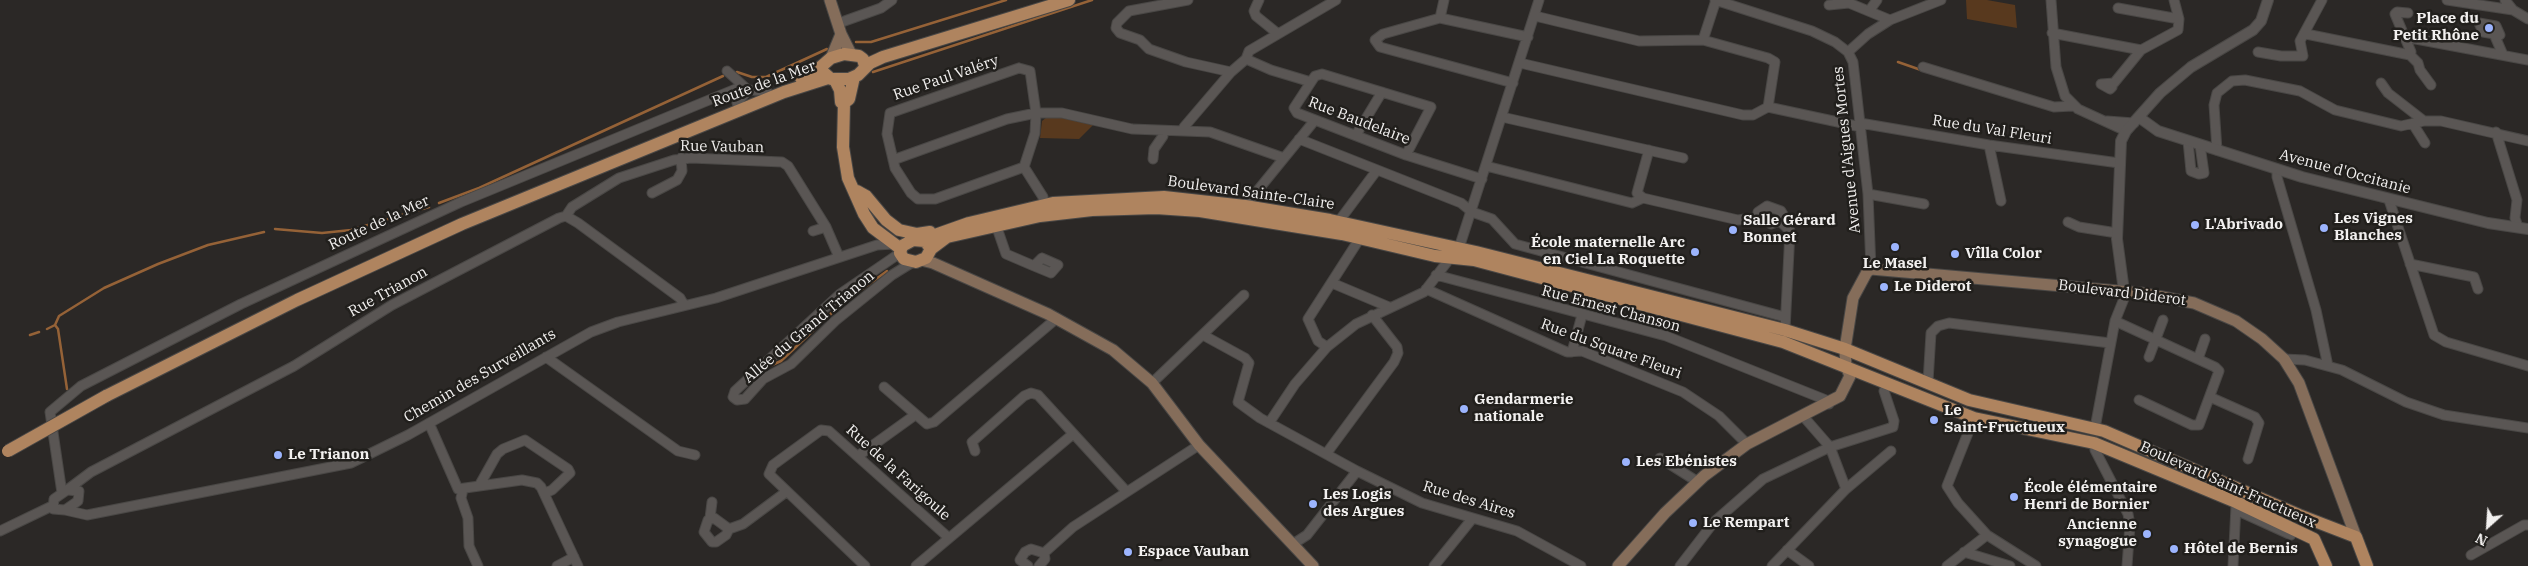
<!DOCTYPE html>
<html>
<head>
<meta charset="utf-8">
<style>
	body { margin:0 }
	#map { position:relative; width:2528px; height:566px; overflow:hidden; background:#2b2826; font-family:"IBM Plex Serif",serif }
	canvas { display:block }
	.north { position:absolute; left:2463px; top:501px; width:50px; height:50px; -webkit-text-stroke:4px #211f1c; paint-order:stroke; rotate:206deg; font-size:14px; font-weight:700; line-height:20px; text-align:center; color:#f2f0ef }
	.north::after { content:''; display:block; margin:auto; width:18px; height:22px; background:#f2f0ef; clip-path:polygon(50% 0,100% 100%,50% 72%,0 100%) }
</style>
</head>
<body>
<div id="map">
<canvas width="2528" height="566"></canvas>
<div class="north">N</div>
</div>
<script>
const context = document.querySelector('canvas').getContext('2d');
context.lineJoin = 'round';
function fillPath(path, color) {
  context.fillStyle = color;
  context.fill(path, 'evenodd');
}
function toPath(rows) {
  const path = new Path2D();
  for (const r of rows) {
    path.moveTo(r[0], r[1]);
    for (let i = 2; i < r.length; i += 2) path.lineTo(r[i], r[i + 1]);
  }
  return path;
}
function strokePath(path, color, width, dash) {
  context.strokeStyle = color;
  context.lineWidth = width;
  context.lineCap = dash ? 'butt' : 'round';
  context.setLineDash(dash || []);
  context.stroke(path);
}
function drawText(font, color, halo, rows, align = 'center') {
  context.font = font + ' "IBM Plex Serif",serif';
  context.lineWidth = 5;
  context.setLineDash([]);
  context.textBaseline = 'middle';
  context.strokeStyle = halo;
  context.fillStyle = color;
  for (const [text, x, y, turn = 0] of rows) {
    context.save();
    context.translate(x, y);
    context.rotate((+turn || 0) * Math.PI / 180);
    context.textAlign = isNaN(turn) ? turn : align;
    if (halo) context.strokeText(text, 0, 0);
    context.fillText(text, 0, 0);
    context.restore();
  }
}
fillPath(toPath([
	[1966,0,1987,0,2015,5,2017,28,1967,19],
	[1047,117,1064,118,1093,125,1079,139,1040,138,1042,121]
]), '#58391e');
strokePath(toPath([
	[856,42,871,42,1006,0],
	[1898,62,1921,70],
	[737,72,752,77,766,77,827,49],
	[873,72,1092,0],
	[439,203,479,188,723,76],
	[275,229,322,233,351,230,429,207],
	[47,329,55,325],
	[30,335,39,332],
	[772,365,781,361,838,307,887,271],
	[67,389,58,329,55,325,59,316,104,288,158,264,208,245,264,232]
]), '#956237', 2.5);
const minor = toPath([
	[1188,0,1129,11,1117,23,1116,28,1120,33,1140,40,1149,49,1186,62,1231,72],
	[1259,0,1254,11,1256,16,1277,33],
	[1715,0,1812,31,1835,42,1848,52,1853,62,1868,194,1871,269],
	[1716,0,1703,40,1768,58,1775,62,1768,107,1861,127],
	[2051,0,2056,67,2065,96,2078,109,2126,131],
	[2447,0,2513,10,2528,19],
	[2505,0,2513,10],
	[1829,5,1849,3,1890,20],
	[2118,8,2179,19],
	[1869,11,1877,0],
	[1535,16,1639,41,1703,40],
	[1440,18,1444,0],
	[839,23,881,8,892,0],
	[2479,23,2496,26,2500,35,2483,32,2479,23],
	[2052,33,2141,50,2178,30,2179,19,2174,0],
	[2306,34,2410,55,2411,52,2395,14,2397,12,2408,13],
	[2494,34,2503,55],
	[2405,37,2528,60],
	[1848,52,1868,34,1890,20,1941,0],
	[2258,52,2281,56,2303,56,2300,41,2322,0],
	[2410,55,2418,63,2420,70,2431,85],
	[1246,59,1271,70,1311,82,1294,108,1297,113,1406,155,1482,179],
	[1520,63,1743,115,1753,115,1768,107],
	[1923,67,2054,107,2073,106],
	[1019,68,1030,71,1036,113,1035,133,1024,167,935,199,918,199,911,193,895,168,887,134,890,113,1019,68],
	[727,71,748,90,767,91],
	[1311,82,1315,76,1322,74,1431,107,1406,155],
	[1513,83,1380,47,1375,40,1383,34,1440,18,1528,37],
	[2381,83,2388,93,2424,121],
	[2110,84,2112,87,2110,89,2101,84,2114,83,2141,50],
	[737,103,748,90],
	[1502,117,1683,158],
	[2107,121,2134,123],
	[1860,123,1989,145,2119,163],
	[2413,124,2425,143],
	[1184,131,1184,127,1231,72,1246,59,1249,51,1336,0],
	[2496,132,2517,200,2515,218,2518,227],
	[1356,135,1382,92],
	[1299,139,1461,203,1472,212,1492,219,1515,244,1785,317],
	[2188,141,2191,171,2199,174,2204,173,2200,145],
	[1989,145,2001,201],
	[2217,150,2214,105,2217,93,2232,81,2245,80,2300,91,2335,110,2401,126,2424,121,2441,121,2528,141],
	[1153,159,1154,149,1163,136,1162,131],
	[893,160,1007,119,1036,113,1062,113,1132,129,1210,132,1284,158],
	[1486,166,1632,203,1643,198,1738,220,1759,217],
	[1024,167,1043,197,1044,204],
	[2277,169,2277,177,2316,310,2328,366],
	[652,193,677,180,682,171,681,158],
	[1868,194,1924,204],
	[1643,198,1637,193,1649,150],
	[2389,200,2434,335,2446,342,2528,366],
	[1245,206,1315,120],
	[1767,206,1781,211,1784,216,1783,220,1771,224,1762,219,1758,212,1767,206],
	[566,216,572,207,619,178,674,160,691,158,782,162,788,166,826,227,839,257],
	[1339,221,1377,170],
	[1781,222,1790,231,1785,330],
	[2068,222,2079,227,2117,233],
	[997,228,1006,254,1034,266],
	[813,231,826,227],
	[1459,248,1539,0],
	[900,253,840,294,735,391,733,397,737,400,745,399,763,379,791,364,835,321,892,275,913,262],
	[1042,258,1058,265,1051,273,1034,266,1042,258],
	[2410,264,2474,277,2478,289],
	[1436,275,1666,336,1826,400,1829,404],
	[1332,283,1389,307],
	[1426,289,1567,352,1582,351,1683,392,1719,416,1747,444],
	[2115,321,2215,367,2219,371,2199,425,2192,425,2139,400],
	[1203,335,1245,358,1249,363,1238,402,1260,418,1357,471,1422,503,1517,531,1581,566],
	[1327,347,1318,341,1308,319,1360,238],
	[1572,352,1582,315],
	[546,357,678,451,695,455],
	[2149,357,2163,320],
	[2198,359,2205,339],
	[2284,359,2305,360,2342,370,2406,402,2444,415,2528,428],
	[1928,382,1931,333,1938,326,1949,323,2110,343],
	[1152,383,1244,295],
	[884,387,927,424,934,422,1057,318],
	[2210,397,2255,417,2259,423,2248,459],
	[1803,416,1830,447,1846,489],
	[1974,418,1947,486,1958,503,1987,535,2036,566],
	[429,423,458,489,522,480,537,483,541,487,578,566],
	[1269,423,1295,384,1327,347,1356,324,1424,292,1451,257],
	[2095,428,2115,321,2125,296,2124,291],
	[2094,443,2095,450,2128,514,2130,525,2127,566],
	[975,451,972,442,1024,396,1031,393,1038,395,1126,491],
	[1326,454,1394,362,1398,353,1397,347,1372,315],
	[858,456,915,415],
	[1660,458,1698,482],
	[479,486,497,454,503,449,525,440,568,469,570,473,552,490,545,493],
	[463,489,461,498,468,518,469,546,478,566],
	[67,490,91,472,294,366,392,305,559,218,566,216,578,223,680,298,684,305],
	[67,490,79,491,78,501,65,510,53,509,54,499,67,490],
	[62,493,50,412,81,386,241,304,461,202,743,86],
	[65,510,87,515,351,463,408,435,591,332,618,322,716,298,877,245,894,244],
	[2236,510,2291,535],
	[710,518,712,502],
	[714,518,729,529,726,535,716,542,712,542,704,532,708,520,714,518],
	[729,529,743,524,786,492],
	[0,531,52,506],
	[1293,544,1307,535,1357,471],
	[1787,550,1809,566],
	[1964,552,2010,566],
	[2471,555,2524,525,2528,525],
	[557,566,574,557],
	[865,566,769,474,773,465,821,430,829,431,949,538],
	[916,566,1073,434],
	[1028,566,1020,560,1025,552,1031,549,1044,553],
	[1039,566,1045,559,1044,553,1073,527,1199,445],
	[1434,566,1472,519],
	[1680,566,1714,522,1763,479,1830,447,1893,427,1894,421,1884,391,1888,383],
	[1772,566,1846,489,1891,451],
	[1947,566,1987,535],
	[2233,566,2236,506]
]);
const tertiary = toPath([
	[2140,118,2158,131,2302,177,2488,223,2528,229],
	[2124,291,2117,239,2121,141,2126,131,2160,93,2191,67,2253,30,2261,21,2268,0]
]);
const secondary = toPath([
	[830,0,841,34,851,54],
	[831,58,841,34],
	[921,260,933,263,1048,314,1113,350,1152,383,1199,445,1313,566],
	[1618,566,1665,513,1704,476,1747,444,1840,396,1850,376,1846,366,1845,349,1853,298,1867,272,1871,269,2141,293,2194,303,2236,321,2262,339,2284,359,2299,383,2356,537]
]);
const primary = toPath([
	[823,72,831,79,849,79,858,75,870,63,883,57,1069,0],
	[801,78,816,71,831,58,844,54,859,56,863,59,865,66],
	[835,80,840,90,841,102,844,103,843,147,848,178,864,214,873,228,901,249],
	[844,103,849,99,854,77],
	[857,191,866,196,886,220,899,230,917,234,930,232],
	[913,240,925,241,931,249,926,258,916,262,904,259,900,253,902,246,913,240],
	[921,240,969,223,1053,203,1164,197,1245,206,1330,220,1476,252,1785,330,1845,349,1969,400,2104,431,2299,515,2356,537,2367,566],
	[931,249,947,237,1040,216,1092,210,1156,208,1200,211,1342,234,1435,256,1474,260,1783,342,1974,418,2094,443,2236,502,2314,539,2326,566],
	[106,396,297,300,462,224,784,92,828,78]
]);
strokePath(minor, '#494745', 11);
strokePath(tertiary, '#494745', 12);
strokePath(secondary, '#494745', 13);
strokePath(primary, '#494745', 14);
strokePath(minor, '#5a5654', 9);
strokePath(tertiary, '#5a5654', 10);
strokePath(secondary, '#856d5a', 11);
strokePath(primary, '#af845f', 12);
const primaryBridge = toPath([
	[8,451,106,396]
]);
strokePath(primaryBridge, '#494745', 14, []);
strokePath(primaryBridge, '#af845f', 12);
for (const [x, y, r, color] of [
	[2489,28,5,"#9cb4fd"],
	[2195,225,5,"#9cb4fd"],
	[2324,228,5,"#9cb4fd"],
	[1733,230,5,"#9cb4fd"],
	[1895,247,5,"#9cb4fd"],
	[1695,252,5,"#9cb4fd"],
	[1955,254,5,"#9cb4fd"],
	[1884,287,5,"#9cb4fd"],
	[1464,409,5,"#9cb4fd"],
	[1934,420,5,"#9cb4fd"],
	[278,455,5,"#9cb4fd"],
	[1626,462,5,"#9cb4fd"],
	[2014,497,5,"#9cb4fd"],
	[1313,504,5,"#9cb4fd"],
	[1693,523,5,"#9cb4fd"],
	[2147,534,5,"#9cb4fd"],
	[2174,549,5,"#9cb4fd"],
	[1128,552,5,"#9cb4fd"]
]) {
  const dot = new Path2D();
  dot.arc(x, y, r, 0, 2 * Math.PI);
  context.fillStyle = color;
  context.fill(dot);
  strokePath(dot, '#211f1c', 2);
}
drawText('bold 15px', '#f2f0ef', '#211f1c', [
	["Place du",2479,19,"right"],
	["Petit Rhône",2479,36,"right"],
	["Les Vignes",2334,219],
	["Blanches",2334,236],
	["Salle Gérard",1743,221],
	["Bonnet",1743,238],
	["L'Abrivado",2205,225],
	["École maternelle Arc",1685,243,"right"],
	["en Ciel La Roquette",1685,260,"right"],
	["Vîlla Color",1965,254],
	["Le Masel",1895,264,"center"],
	["Le Diderot",1894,287],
	["Gendarmerie",1474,400],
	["nationale",1474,417],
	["Le",1944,411],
	["Saint-Fructueux",1944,428],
	["Le Trianon",288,455],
	["Les Ebénistes",1636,462],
	["École élémentaire",2024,488],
	["Henri de Bornier",2024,505],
	["Les Logis",1323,495],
	["des Argues",1323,512],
	["Le Rempart",1703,523],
	["Ancienne",2137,525,"right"],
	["synagogue",2137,542,"right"],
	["Hôtel de Bernis",2184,549],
	["Espace Vauban",1138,552]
], 'left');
drawText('15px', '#f2f0ef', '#211f1c', [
	["Rue Paul Valéry",946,78,-19],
	["Route de la Mer",764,84,-20],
	["Rue Baudelaire",1359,121,21],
	["Rue du Val Fleuri",1992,130,9],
	["Rue Vauban",722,147,1],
	["Avenue d'Aigues Mortes",1847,150,-96],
	["Avenue d'Occitanie",2345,172,15],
	["Boulevard Sainte-Claire",1251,193,8],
	["Route de la Mer",379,223,-25],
	["Rue Trianon",388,292,-29],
	["Boulevard Diderot",2122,293,7],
	["Rue Ernest Chanson",1611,309,15],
	["Allée du Grand Trianon",809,327,-40],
	["Rue du Square Fleuri",1611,349,20],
	["Chemin des Surveillants",480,376,-30],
	["Rue de la Farigoule",898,473,42],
	["Boulevard Saint-Fructueux",2228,485,24],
	["Rue des Aires",1469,500,17]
]);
</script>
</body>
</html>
